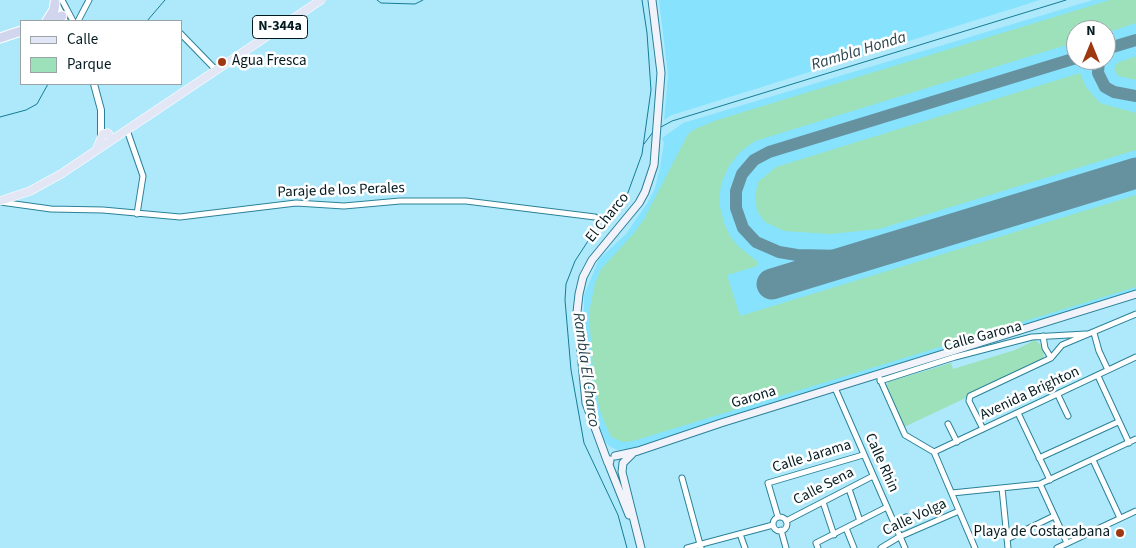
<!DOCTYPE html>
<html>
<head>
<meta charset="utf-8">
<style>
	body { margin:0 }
	#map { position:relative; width:1136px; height:548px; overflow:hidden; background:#aee9fb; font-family:"Source Sans 3",sans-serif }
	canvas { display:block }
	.legend { position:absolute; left:20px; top:20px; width:162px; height:65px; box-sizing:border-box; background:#fff; border:1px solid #9aa4a6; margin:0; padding:6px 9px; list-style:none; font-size:15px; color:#031b21 }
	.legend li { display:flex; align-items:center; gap:10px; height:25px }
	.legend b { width:25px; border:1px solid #9aa4a6 }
	.north { position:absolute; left:1066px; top:20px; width:50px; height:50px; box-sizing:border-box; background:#fff; border:1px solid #9aa4a6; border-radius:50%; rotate:0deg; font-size:14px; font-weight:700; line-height:20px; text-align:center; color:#031b21 }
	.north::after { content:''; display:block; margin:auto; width:18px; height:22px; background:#9e3811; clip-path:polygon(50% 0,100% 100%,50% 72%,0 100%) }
</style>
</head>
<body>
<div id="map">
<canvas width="1136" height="548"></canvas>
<ul class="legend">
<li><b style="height:6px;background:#e3e6f5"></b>Calle</li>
<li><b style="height:14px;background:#9ce1b9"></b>Parque</li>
</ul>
<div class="north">N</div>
</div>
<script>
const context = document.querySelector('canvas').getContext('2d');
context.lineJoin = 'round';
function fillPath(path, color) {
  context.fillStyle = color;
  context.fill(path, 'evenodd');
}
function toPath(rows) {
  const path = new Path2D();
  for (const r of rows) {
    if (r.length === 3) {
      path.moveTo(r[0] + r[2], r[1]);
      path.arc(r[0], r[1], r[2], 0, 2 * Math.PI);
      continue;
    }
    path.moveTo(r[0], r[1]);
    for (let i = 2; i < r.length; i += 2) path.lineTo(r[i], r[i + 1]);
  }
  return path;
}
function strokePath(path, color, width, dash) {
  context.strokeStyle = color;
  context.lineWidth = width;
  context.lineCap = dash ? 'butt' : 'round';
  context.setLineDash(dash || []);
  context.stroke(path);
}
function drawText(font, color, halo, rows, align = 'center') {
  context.font = font + ' "Source Sans 3",sans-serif';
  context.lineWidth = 5;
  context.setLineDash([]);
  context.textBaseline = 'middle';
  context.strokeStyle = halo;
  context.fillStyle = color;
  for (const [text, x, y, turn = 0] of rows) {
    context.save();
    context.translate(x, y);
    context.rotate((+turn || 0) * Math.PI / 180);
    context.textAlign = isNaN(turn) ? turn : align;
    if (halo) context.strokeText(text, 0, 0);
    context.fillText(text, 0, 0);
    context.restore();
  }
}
fillPath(toPath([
	[659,0,1040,0,672,115,664,120,668,75],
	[1093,0,1136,0,1136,295,636,448,617,450,609,446,604,440,596,416,584,365,584,295,599,259,626,234,648,202,655,188,660,167,664,143,662,138,683,123],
	[1076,30,1106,30,1106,60,1076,60]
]), '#87e2fd');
fillPath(toPath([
	[1110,0,1136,0,1136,23,1106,33,1106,30,1076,30,1076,42,755,141,740,152,729,166,721,184,719,203,724,223,730,236,738,246,758,262,757,266,727,275,740,316,1136,195,1136,287,633,441,623,442,611,437,601,414,594,385,589,313,595,283,601,269,634,233,644,219,688,134,695,129,717,120],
	[1136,56,1136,80,1118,76,1114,69,1117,63],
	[1080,73,1086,87,1100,103,1136,113,1136,150,879,229,830,234,784,231,765,222,757,211,755,195,758,182,776,167],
	[1035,340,1041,345,1044,351,1043,360,1038,364,904,427,886,387,888,382,951,363,953,369,1015,350]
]), '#9ce1b9');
strokePath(toPath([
	[377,0,381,3,415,4,423,0],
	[147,21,165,0],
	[0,117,26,110,37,104,48,84],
	[661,127,672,121,1066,0],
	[644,144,653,132],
	[627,548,618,515,584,443,571,370,565,300,566,284,575,261,588,241,626,198,642,154,651,90,647,33,642,0]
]), '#147c94', 1);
strokePath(toPath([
	[1106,49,1136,40],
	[1099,60,1098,73,1105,87,1114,92,1136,96],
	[875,252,845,256,797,255,779,252,756,242,743,228,736,208,736,191,742,174,754,160,769,152,1076,58]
]), '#6692a0', 12);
strokePath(toPath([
	[772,284,1136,173]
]), '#6692a0', 31);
const minor = toPath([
	[62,0,73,21],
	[78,21,89,0],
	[181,34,216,70],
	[127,130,143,176,137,214],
	[0,202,51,209,103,210,180,217,296,203,344,206,400,201,466,201,595,217],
	[1094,333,1099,351,1108,370],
	[1043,336,1045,348,1051,358],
	[1098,376,1129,443],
	[880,379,905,435,934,452,975,548],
	[880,381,955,357,1032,337,1086,334],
	[835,388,905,548],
	[1058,395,1068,416],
	[1018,413,1050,480],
	[948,424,957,442],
	[983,429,969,401,970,396,1051,358,1062,345,1136,314],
	[934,452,1136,357],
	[1039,458,1118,422],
	[1093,460,1120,518],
	[682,478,701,548],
	[1040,484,1067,543],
	[1002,488,1008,548],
	[849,489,860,521],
	[952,493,1040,484,1136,439],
	[823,502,834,535],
	[778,517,768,483,863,455],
	[780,524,7],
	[786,521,873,476],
	[894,523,906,517],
	[846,528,854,548],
	[781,530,786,548],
	[740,534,745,548],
	[1007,539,1054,516],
	[687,548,773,525],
	[818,548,816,543,887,507],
	[881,548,899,537,959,511],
	[1057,548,1136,511]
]);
const tertiary = toPath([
	[55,1,65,21],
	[94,84,101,110,101,136]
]);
const secondary = toPath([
	[633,453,623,463,622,472,641,548],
	[615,456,638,451,721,423,1136,294],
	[610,460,609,465,629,515],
	[608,463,586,403,577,312,579,294,583,277,592,260,639,203,645,192,654,165,661,73,652,0]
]);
const primary = toPath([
	[97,148,103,134,108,133,111,139],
	[0,201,30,191,61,174,321,0]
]);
const motorway = toPath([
	[47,21,54,10,55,3],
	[47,21,62,16],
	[0,38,21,31]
]);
strokePath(minor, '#2b8198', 7);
strokePath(tertiary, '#2b8198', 8);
strokePath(secondary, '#2b8198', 9);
strokePath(primary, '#fff', 9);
strokePath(motorway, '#fff', 11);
strokePath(minor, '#fff', 5);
strokePath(tertiary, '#fff', 6);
strokePath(secondary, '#f1f2fa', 7);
strokePath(primary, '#e3e6f5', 8);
strokePath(motorway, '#d1d5ee', 9);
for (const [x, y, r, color] of [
	[222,62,5,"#9e3811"],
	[1120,533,5,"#9e3811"]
]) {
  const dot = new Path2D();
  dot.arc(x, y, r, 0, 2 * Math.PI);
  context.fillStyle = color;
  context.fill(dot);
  strokePath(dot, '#fff', 2);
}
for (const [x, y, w] of [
	[280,27,55]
]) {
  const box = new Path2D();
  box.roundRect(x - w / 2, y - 11.5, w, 23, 4);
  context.fillStyle = '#fff';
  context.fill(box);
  strokePath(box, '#031b21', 1);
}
drawText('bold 14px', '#031b21', null, [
	["N-344a",280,27]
]);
drawText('15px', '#031b21', '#fff', [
	["Agua Fresca",232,62],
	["Playa de Costacabana",1110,533,"right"]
], 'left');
drawText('15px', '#031b21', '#fff', [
	["Paraje de los Perales",341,191,-2],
	["El Charco",608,218,-51],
	["Calle Garona",983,337,-15],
	["Avenida Brighton",1030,394,-25],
	["Garona",754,398,-17],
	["Calle Jarama",812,457,-17],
	["Calle Rhin",881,463,66],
	["Calle Sena",824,487,-27],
	["Calle Volga",915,518,-25]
]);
drawText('italic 16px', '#2a454d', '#fff', [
	["Rambla Honda",859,52,-17],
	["Rambla El Charco",585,370,82]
]);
</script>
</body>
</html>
